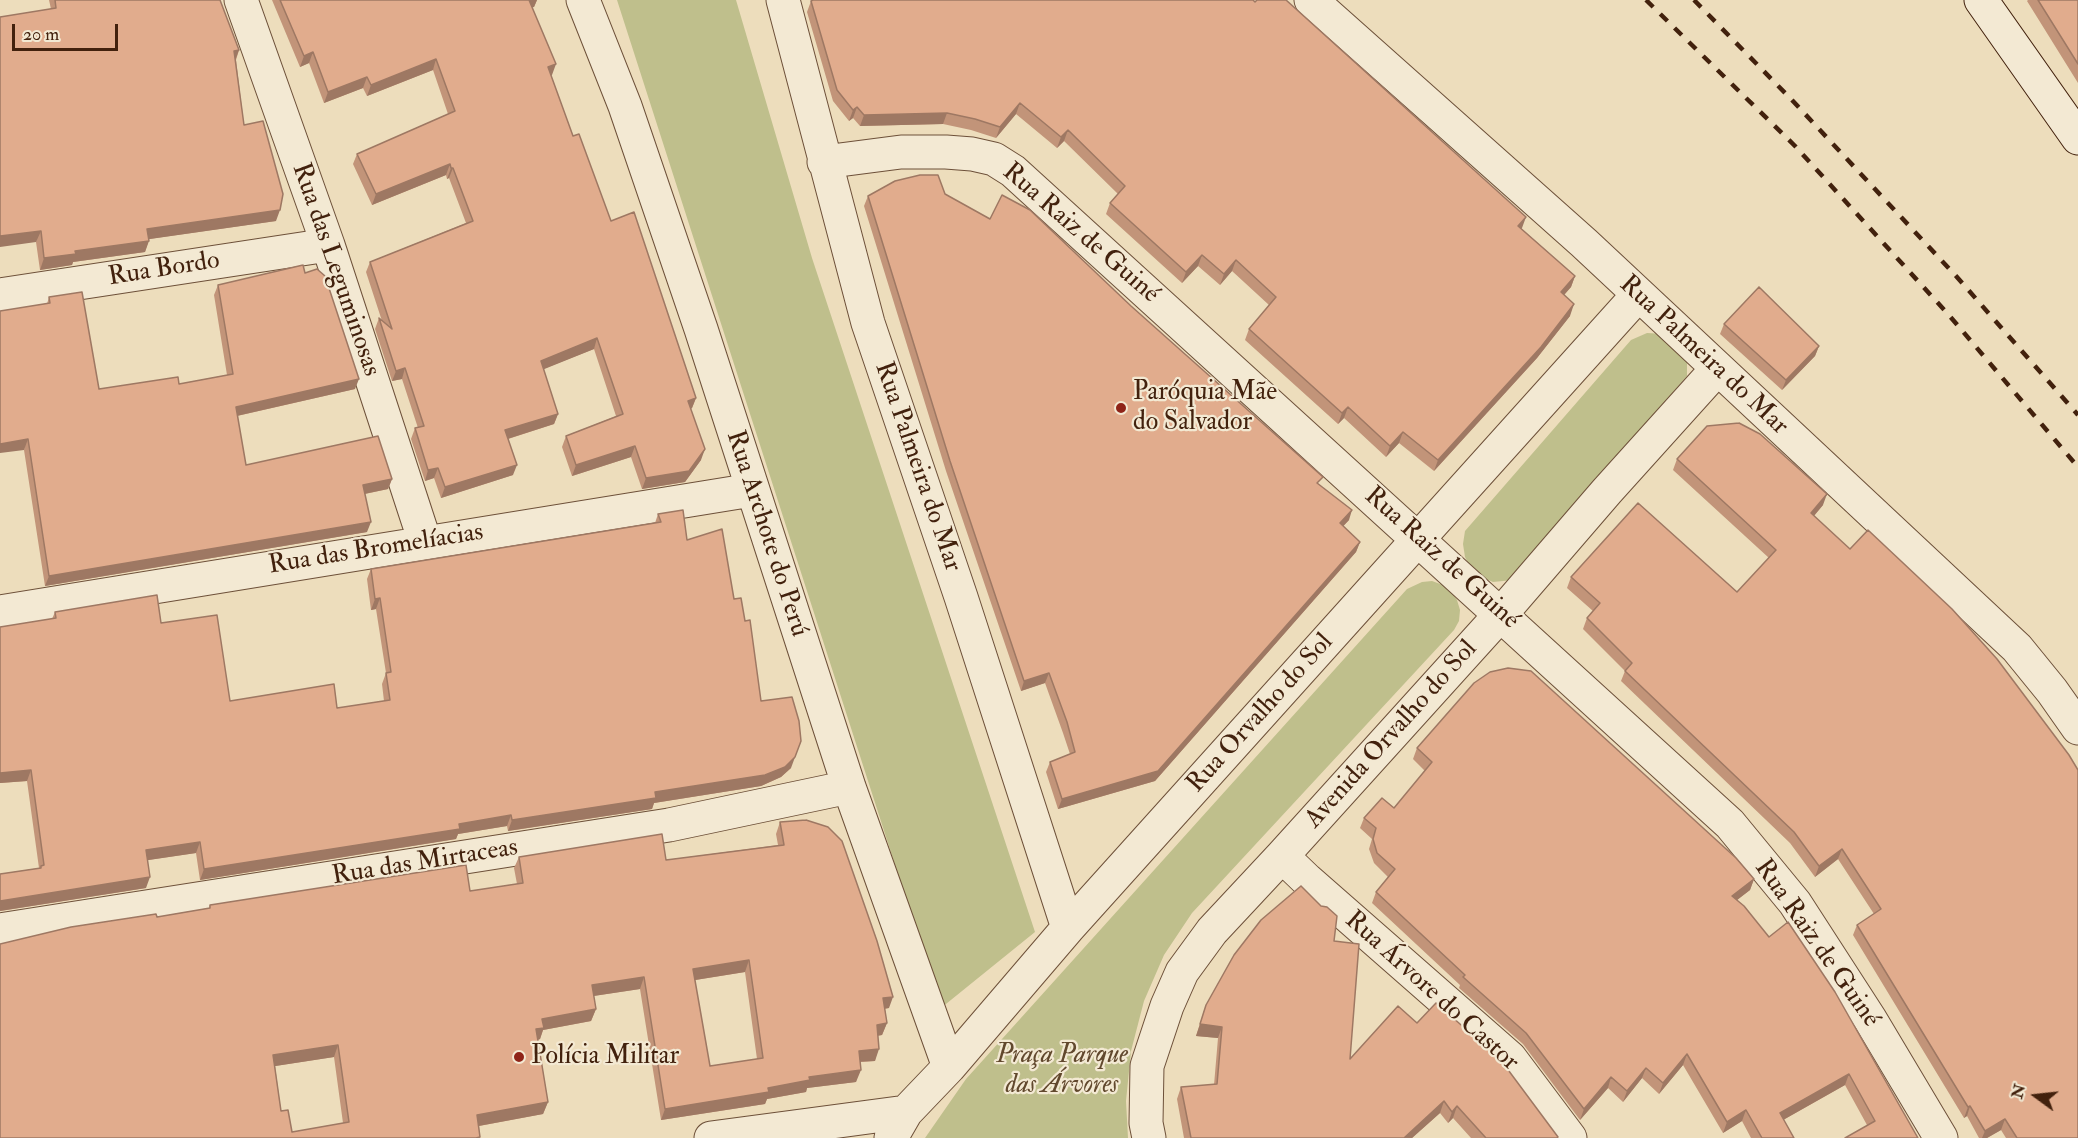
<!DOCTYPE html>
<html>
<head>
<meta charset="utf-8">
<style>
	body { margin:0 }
	#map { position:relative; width:2078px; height:1138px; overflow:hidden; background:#edddbc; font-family:"IM FELL Double Pica",serif }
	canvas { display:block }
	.north { position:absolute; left:2006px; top:1066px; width:60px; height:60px; -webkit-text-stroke:4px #f3e9d3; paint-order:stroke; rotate:285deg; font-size:16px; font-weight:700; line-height:24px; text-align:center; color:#42210d }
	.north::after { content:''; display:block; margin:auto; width:21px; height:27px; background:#42210d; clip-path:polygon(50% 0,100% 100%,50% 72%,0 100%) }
	.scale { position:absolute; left:12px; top:24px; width:106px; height:27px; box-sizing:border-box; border:3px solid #42210d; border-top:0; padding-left:8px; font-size:18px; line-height:21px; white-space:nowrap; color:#42210d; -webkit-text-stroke:4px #f3e9d3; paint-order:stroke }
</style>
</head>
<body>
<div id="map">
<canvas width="2078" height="1138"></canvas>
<div class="north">N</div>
<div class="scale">20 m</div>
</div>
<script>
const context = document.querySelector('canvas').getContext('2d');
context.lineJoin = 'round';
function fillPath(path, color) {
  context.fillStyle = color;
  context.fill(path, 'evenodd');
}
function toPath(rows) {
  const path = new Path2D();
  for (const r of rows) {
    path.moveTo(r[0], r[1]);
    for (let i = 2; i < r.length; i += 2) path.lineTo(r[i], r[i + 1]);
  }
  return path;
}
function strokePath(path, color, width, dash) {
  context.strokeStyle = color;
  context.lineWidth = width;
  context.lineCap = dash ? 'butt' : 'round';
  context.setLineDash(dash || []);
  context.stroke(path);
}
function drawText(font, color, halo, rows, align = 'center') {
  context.font = font + ' "IM FELL Double Pica",serif';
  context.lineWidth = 4.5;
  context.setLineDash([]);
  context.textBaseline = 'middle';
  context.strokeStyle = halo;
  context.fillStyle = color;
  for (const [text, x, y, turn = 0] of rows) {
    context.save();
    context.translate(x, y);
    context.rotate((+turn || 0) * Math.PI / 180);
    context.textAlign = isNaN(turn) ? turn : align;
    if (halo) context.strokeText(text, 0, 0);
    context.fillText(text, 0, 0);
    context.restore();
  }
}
fillPath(toPath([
	[617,0,736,0,812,258,1035,932,941,1008],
	[1647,333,1664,334,1687,359,1687,376,1513,580,1493,582,1481,577,1468,563,1465,557,1463,544,1465,531,1631,340],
	[1432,581,1443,585,1451,591,1457,600,1460,610,1459,621,1454,630,1192,913,1164,955,1144,1001,1131,1051,1126,1101,1128,1138,925,1138,966,1079,1407,589,1422,582]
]), '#bfbf8c');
const street = toPath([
	[241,0,328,245,425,542],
	[583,0,625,106,701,329,849,787,949,1067],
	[783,0,868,323,961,597,1068,928],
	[1311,0,1584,243,2017,648,2052,691,2078,728],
	[824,162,901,152,946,152,972,154,994,159,1013,171,1730,824,1795,903,1870,1019,1941,1138],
	[0,295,328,245],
	[0,612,752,490],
	[1282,856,1307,880,1510,1058,1570,1138],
	[0,930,669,825,849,787],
	[711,1138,906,1112],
	[891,1138,906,1112,949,1067,1068,928,1638,295],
	[1149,1138,1146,1123,1147,1066,1167,1006,1182,972,1212,931,1282,856,1501,614,1607,491,1717,369]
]);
const secondary = toPath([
	[1981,0,2078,138]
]);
strokePath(street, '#6d5039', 35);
strokePath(secondary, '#42210d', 35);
strokePath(street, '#f3e9d3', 33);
strokePath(secondary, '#f3e9d3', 33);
strokePath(toPath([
	[1646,0,1795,146,1948,314,2078,467],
	[1694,0,1791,99,1956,276,2078,415]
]), '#42210d', 4.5, [10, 10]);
fillPath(toPath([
	[49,0,220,0,239,50,236,60,244,125,276,221,149,239,145,252,73,262,72,265,40,270,36,242,51,9],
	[272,0,537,0,534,7,532,7,552,75,551,75,573,136,611,221,696,398,692,408,690,409,701,460,685,482,642,489,631,457,572,476,562,447,566,436,616,416,594,349,543,369,558,414,554,424,508,439,513,475,441,498,434,478,425,481,411,439,415,428,418,428,402,379,392,381,375,329,379,318,382,321,366,272,370,262,466,223,449,178,447,179,446,175,372,205,353,164,357,154,448,114,433,70,367,96,363,88,324,103,309,63,300,67],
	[2028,0,2078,0,2078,83,2027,1],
	[811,1,1521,228,1575,276,1571,287,1564,295,1570,316,1537,358,1434,471,1399,443,1386,457,1344,418,1338,424,1245,340,1249,329,1269,305,1232,271,1220,285,1198,266,1182,283,1106,214,1110,203,1118,194,1064,141,1057,148,1016,114,996,138,971,130,943,124,860,126,853,118,849,121,833,101,807,12],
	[945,194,1320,485,1349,520,1343,526,1360,542,1356,552,1155,781,1058,809,1046,772,1050,762,1070,754,1063,733,1045,683,1021,691,946,471,864,206,868,196],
	[305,273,355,389,237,416,246,465,392,479,388,489,365,494,367,532,45,586,24,450,47,304,49,297,99,389,179,384,227,375,214,295,218,285],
	[1724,324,1819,346,1815,356,1782,390,1720,334],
	[1677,459,1823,505,1814,516,2078,1138,2006,1138,2001,1130,1987,1138,1979,1138,1967,1116,1964,1118,1853,935,1857,925,1874,914,1838,859,1815,877,1790,843,1621,681,1625,671,1583,629,1587,618,1593,611,1567,588,1571,577,1737,592,1769,558,1673,470],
	[658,514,687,540,734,599,745,621,761,701,791,768,781,777,761,786,654,803,652,809,508,831,507,826,458,834,456,839,200,880,196,853,148,860,146,888,0,911,0,874,39,868,27,781,0,783,0,627,52,619,55,612,161,623,230,701,337,708,384,701,382,684,386,673,376,609,371,610,367,579,371,569,655,523],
	[1417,748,1754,879,1750,890,1737,900,1918,1138,1867,1125,1845,1085,1783,1120,1794,1138,1751,1138,1742,1121,1723,1133,1683,1065,1659,1094,1642,1078,1623,1102,1608,1088,1580,1120,1523,1044,1459,988,1460,985,1372,903,1376,892,1388,877,1374,863,1369,849,1372,839,1360,828,1364,818,1394,808,1425,771,1413,759],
	[780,822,889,1008,885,1009,887,1023,882,1035,878,1036,875,1061,860,1062,856,1082,807,1088,806,1092,767,1099,765,1104,661,1120,640,989,593,996,596,1009,591,1021,543,1030,540,1039,538,1040,548,1102,543,1114,479,1126,480,1138,0,1138,157,917,209,908,210,905,470,891,517,884,514,868,519,857,666,860,778,845,776,834],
	[745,972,757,1059,710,1066,695,980],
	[334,1057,343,1123,292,1132,281,1111,275,1066],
	[1334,941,1350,1059,1417,1023,1558,1137,1558,1138,1471,1138,1453,1118,1448,1123,1440,1113,1412,1138,1184,1138,1177,1099,1181,1087,1214,1085,1218,1038,1196,1036,1206,1005]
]), '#c29479');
fillPath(toPath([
	[528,0,537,0,534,7,525,10],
	[239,50,235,61,234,51],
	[313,52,309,63,300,67,304,56],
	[436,59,433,70,367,96,371,85],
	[556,64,552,75,545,78,548,67],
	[367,77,363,88,324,103,328,92],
	[1020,103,1016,114,996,138,1000,127],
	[857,107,853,118,849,121,853,110],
	[947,113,943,124,860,126,864,115],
	[1068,130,1064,141,1057,148,1061,137],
	[450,164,446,175,372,205,376,194],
	[451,168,453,168,449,178,447,179],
	[280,210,276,221,143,240,147,229],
	[1526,217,1522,228,1514,237,1518,226],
	[41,231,36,242,0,247,0,236],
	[149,241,145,252,73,262,72,265,40,270,44,258,75,251],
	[1202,255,1198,266,1182,283,1186,272],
	[1236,260,1232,271,1220,285,1224,274],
	[1575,276,1571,287,1557,303,1561,292],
	[1574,304,1570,316,1537,358,1434,471,1438,460],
	[597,338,594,349,537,372,541,361],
	[1819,346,1815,356,1782,390,1786,380],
	[405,368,402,379,392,381,396,371],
	[359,379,355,389,232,417,236,407],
	[696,398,692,408,684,412,688,401],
	[1348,407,1344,418,1338,424,1342,413],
	[558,414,554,424,501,441,505,430],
	[1403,432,1399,443,1386,457,1390,446],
	[28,439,24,450,0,453,0,444],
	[635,446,631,457,572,476,576,465],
	[705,449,701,460,685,482,642,489,646,478],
	[517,465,513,475,441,498,445,487],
	[438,468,434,478,425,481,428,470],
	[392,479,388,489,359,495,363,485],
	[1827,494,1823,505,1807,524,1811,513],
	[1352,510,1349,520,1336,534,1340,523],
	[371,522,367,532,45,586,49,576],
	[1360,542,1356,552,1155,781,1058,809,1062,799],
	[380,598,376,609,371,610,375,599],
	[1049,673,1045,683,1021,691,1024,681],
	[801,741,791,768,781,777,761,786,654,803,652,809,508,831,512,820,655,792],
	[31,770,27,781,0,783,0,773],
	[511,815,507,826,458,834,456,839,200,880,204,869],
	[200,842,196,853,142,861,146,850],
	[1842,849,1838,859,1815,877,1819,866],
	[150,877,146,888,0,911,0,901],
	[1754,879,1750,890,1728,907,1732,896],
	[749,960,745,972,689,981,693,969],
	[644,977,640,989,587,997,592,985],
	[893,997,889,1008,879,1009,883,998],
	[596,1009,591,1021,543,1030,540,1039,532,1041,536,1029,542,1019],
	[887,1023,882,1035,873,1036,877,1025],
	[1200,1024,1222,1027,1218,1038,1196,1036],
	[338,1045,334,1057,269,1067,273,1055],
	[879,1049,875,1061,854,1062,859,1051],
	[1687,1054,1683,1065,1659,1094,1663,1083],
	[1646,1068,1642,1078,1623,1102,1627,1091],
	[861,1070,856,1082,807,1088,806,1092,767,1099,765,1104,661,1120,665,1109,768,1088,809,1077],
	[1849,1074,1845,1085,1776,1124,1780,1113],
	[1611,1077,1608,1088,1580,1120,1584,1109],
	[1444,1101,1440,1113,1412,1138,1404,1138],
	[548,1102,543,1114,473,1127,477,1115],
	[1457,1106,1453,1118,1448,1123,1452,1112],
	[1970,1106,1967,1116,1964,1118,1968,1107],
	[1746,1110,1742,1121,1723,1133,1727,1122],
	[2005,1119,2001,1130,1987,1138,1982,1138,1985,1131]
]), '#9e7863');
const building = toPath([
	[55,0,220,0,239,50,234,51,244,125,263,121,283,194,280,210,147,229,149,241,75,251,76,254,44,258,41,231,0,236,0,17,56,8,55,0],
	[280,0,529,0,556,64,548,67,573,136,579,134,611,221,634,212,696,398,688,401,705,449,689,471,646,478,635,446,576,465,566,436,623,414,597,338,541,361,558,414,505,430,517,465,445,487,438,468,428,470,415,428,424,426,405,368,396,371,379,318,392,329,370,262,473,221,453,168,451,168,450,164,376,194,357,154,455,111,436,59,371,85,367,77,328,92,313,52,304,56,280,0],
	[813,0,1253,0,1255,2,1257,0,1286,0,1526,217,1518,226,1575,276,1561,292,1574,304,1541,347,1438,460,1403,432,1390,446,1348,407,1342,413,1249,329,1276,297,1236,260,1224,274,1202,255,1186,272,1110,203,1125,186,1068,130,1061,137,1020,103,1000,127,975,119,947,113,864,115,857,107,853,110,837,90,811,1,813,0],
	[2038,0,2078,0,2078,64,2038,0],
	[920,175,938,175,945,194,990,219,1002,195,1030,210,1131,306,1323,477,1317,483,1352,510,1340,523,1360,542,1158,771,1062,799,1050,762,1075,752,1067,722,1049,673,1024,681,950,461,868,196,895,181,920,175],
	[303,265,305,273,317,269,325,276,359,379,236,407,246,465,378,436,392,479,363,485,371,522,49,576,28,439,0,444,0,311,50,303,49,297,82,292,99,389,178,377,179,384,233,374,218,285,303,265],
	[1759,287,1819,346,1786,380,1724,324,1759,287],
	[1739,423,1760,434,1827,494,1811,513,1850,549,1868,530,1952,609,1997,659,2069,755,2078,770,2078,1138,2017,1138,2005,1119,1985,1131,1970,1106,1968,1107,1857,925,1881,909,1842,849,1819,866,1794,832,1625,671,1632,663,1587,618,1600,603,1571,577,1638,503,1737,592,1776,550,1677,459,1707,426,1739,423],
	[683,510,687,540,722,529,734,599,741,598,745,621,750,620,761,701,792,697,799,721,801,741,795,757,785,767,765,775,655,792,656,798,512,820,511,815,459,824,460,829,204,869,200,842,146,850,150,877,0,901,0,874,41,868,41,866,44,865,31,770,0,773,0,627,56,618,55,612,157,595,161,623,217,615,230,701,334,684,337,708,390,700,386,673,391,672,380,598,375,599,371,569,661,522,658,514,683,510],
	[1508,668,1531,671,1736,858,1754,879,1732,896,1744,906,1769,937,1788,922,1835,992,1918,1138,1845,1138,1875,1121,1849,1074,1780,1113,1794,1138,1762,1138,1746,1110,1727,1122,1687,1054,1663,1083,1646,1068,1627,1091,1611,1077,1584,1109,1526,1033,1463,977,1465,975,1376,892,1395,869,1377,853,1373,839,1376,828,1364,818,1382,798,1394,808,1432,762,1417,748,1474,683,1490,672,1508,668],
	[806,820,828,827,842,841,877,941,893,997,883,998,887,1023,877,1025,879,1049,859,1051,861,1070,809,1077,810,1080,768,1088,769,1092,665,1109,644,977,592,985,596,1009,542,1019,544,1028,536,1029,548,1102,477,1115,480,1137,476,1138,0,1138,0,944,71,927,156,914,157,917,210,908,210,905,466,865,470,891,523,883,519,857,662,834,666,860,784,845,780,822,806,820],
	[749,960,763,1058,710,1066,693,969,749,960],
	[338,1045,349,1122,292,1132,288,1110,281,1111,273,1055,338,1045],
	[1301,886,1321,906,1327,907,1337,916,1334,941,1359,944,1350,1059,1398,1006,1417,1023,1436,1003,1500,1059,1558,1137,1557,1138,1486,1138,1457,1106,1452,1112,1444,1101,1404,1138,1191,1138,1181,1087,1217,1084,1222,1027,1200,1024,1206,1005,1234,955,1261,920,1301,886]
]);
fillPath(building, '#e1ac8d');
strokePath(building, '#9e7863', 1.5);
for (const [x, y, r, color] of [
	[1121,408,6,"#8f2418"],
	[519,1057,6,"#8f2418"]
]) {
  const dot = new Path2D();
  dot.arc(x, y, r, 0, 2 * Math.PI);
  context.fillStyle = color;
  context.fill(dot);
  strokePath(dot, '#f3e9d3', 2);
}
drawText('26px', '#42210d', '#f3e9d3', [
	["Rua Raiz de Guiné",1080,234,41],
	["Rua Bordo",164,270,-9],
	["Rua das Leguminosas",335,270,71],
	["Rua Palmeira do Mar",1703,356,43],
	["Rua Palmeira do Mar",917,467,71],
	["Rua Archote do Perú",766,534,72],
	["Rua das Bromelíacias",376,550,-9],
	["Rua Raiz de Guiné",1441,559,42],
	["Rua Orvalho do Sol",1261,714,-48],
	["Avenida Orvalho do Sol",1392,735,-48],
	["Rua das Mirtaceas",425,863,-9],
	["Rua Raiz de Guiné",1816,944,55],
	["Rua Árvore do Castor",1431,992,42]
]);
drawText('26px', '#42210d', '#f3e9d3', [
	["Paróquia Mãe",1133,393],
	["do Salvador",1133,423],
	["Polícia Militar",531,1057]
], 'left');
drawText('italic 26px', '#61482d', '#f3e9d3', [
	["Praça Parque",1062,1056],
	["das Árvores",1062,1086]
]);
</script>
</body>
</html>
